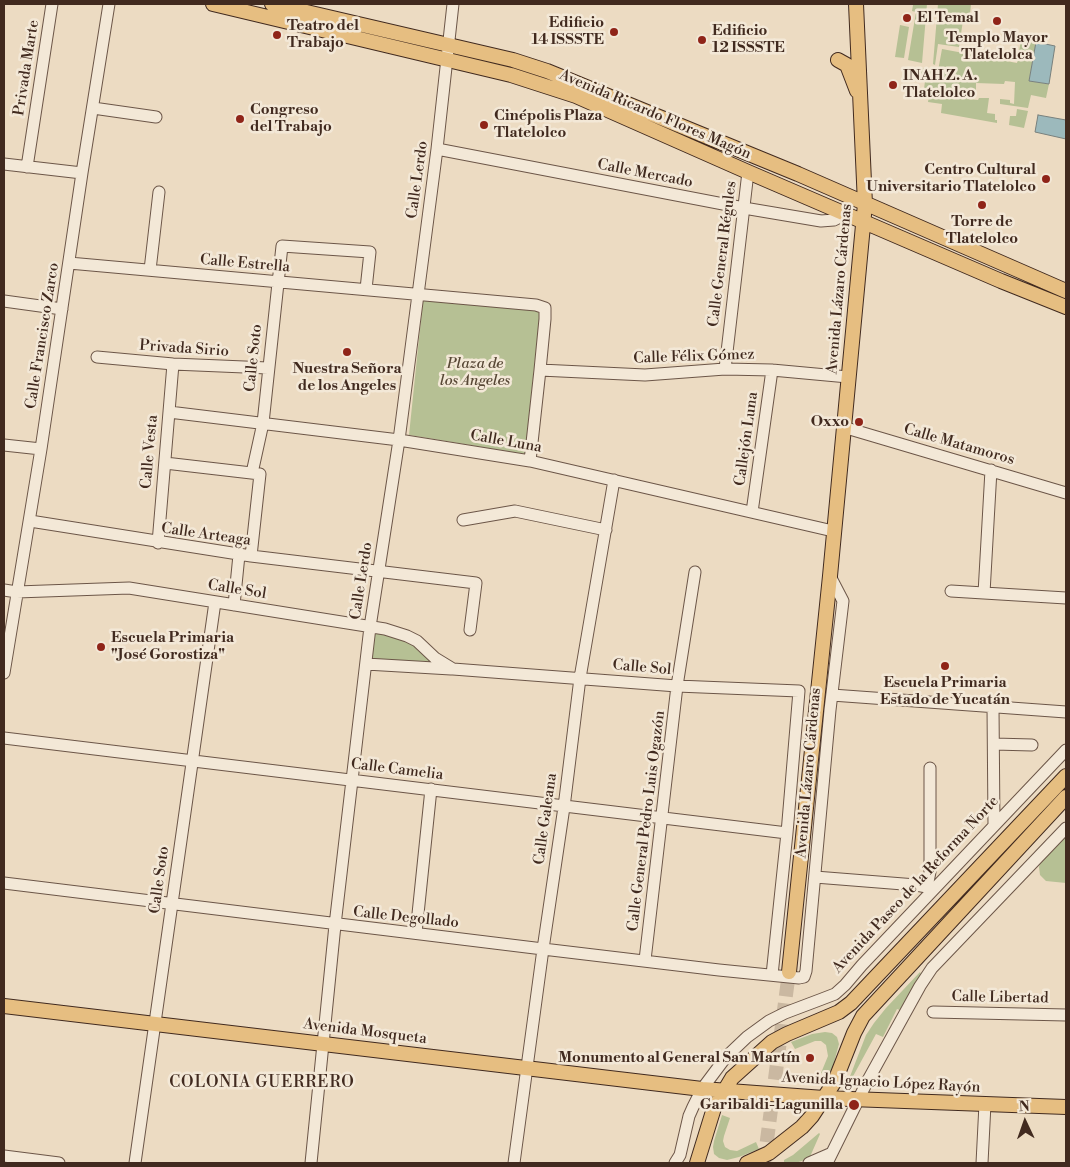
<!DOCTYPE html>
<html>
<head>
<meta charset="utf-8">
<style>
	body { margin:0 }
	#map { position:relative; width:1070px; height:1167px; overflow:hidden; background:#ecdbc2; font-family:"Libre Bodoni",serif }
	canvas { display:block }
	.frame { position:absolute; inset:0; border:5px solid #412a1f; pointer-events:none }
	.north { position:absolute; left:1000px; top:1097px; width:50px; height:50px; -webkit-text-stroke:4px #f3e8d7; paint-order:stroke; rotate:357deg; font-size:14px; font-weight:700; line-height:20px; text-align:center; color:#412a1f }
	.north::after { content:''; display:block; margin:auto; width:18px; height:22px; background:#412a1f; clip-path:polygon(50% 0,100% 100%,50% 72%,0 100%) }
</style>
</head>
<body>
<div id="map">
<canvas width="1070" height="1167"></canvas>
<div class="frame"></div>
<div class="north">N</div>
</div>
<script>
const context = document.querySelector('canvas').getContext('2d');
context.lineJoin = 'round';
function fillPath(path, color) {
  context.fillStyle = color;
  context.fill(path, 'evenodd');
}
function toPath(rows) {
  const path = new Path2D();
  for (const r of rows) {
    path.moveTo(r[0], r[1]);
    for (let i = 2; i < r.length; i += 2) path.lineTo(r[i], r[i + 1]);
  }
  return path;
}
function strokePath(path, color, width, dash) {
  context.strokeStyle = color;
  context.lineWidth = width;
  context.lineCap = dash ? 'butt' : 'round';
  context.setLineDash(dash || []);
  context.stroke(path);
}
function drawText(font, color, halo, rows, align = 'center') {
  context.font = font + ' "Libre Bodoni",serif';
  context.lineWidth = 5;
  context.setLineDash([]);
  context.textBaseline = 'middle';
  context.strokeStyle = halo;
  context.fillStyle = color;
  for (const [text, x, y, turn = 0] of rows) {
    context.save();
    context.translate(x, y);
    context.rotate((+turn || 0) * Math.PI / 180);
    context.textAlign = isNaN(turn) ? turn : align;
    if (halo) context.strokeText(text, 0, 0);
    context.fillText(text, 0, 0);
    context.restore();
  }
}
fillPath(toPath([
	[921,4,927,4,922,63,908,60,916,12,912,11,913,5,920,5],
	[938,4,971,4,970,15,964,14,959,47,938,44,935,65,933,64],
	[900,25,909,27,904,58,895,57],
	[1021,40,1036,42,1029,81,1049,84,1046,98,1031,95,1028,108,1000,104,1000,99,1010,100,1010,103,1014,104,1015,82,1005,81,1004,84,976,83,976,92,968,92,967,99,978,100,979,98,989,98,987,113,995,114,995,120,997,120,997,123,941,113,942,104,928,102,930,89,924,89,925,81,920,80,921,68,938,71,942,49,1017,63],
	[1017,109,1028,111,1024,128,1009,125,1010,116,1016,116],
	[423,300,540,311,525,454,409,435],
	[376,629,406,637,436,666,371,661],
	[1066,835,1066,883,1046,881,1040,875,1039,867,1040,863],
	[920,972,921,974,900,1010,897,1009,883,1037,876,1034,851,1080,849,1079,866,1035,874,1023,886,1008],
	[825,1032,832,1033,837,1037,839,1044,833,1066,828,1076,821,1073,828,1056,826,1045,821,1041,815,1041,795,1049,791,1042,812,1034],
	[722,1115,730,1118,724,1136,723,1141,725,1147,730,1150,737,1151,756,1142,759,1149,739,1157,727,1160,719,1158,714,1154,713,1147,714,1141],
	[819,1133,820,1134,809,1159,795,1163,784,1163,784,1160,793,1155]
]), '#b6c094');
const water = toPath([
	[1036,42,1055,46,1049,84,1029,81,1036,42],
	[1038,115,1066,120,1066,139,1035,132,1038,115]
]);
fillPath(water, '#9cb9bc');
strokePath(water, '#78807d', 1);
strokePath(toPath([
	[764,1163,789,972]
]), '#cab8a1', 14, [14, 7]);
const minor = toPath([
	[93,108,156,117],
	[437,149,744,208,821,221,834,220,846,214],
	[4,164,82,173],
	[27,167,52,4],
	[69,263,536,305,545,308,545,319,540,370,530,461],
	[150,270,159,192],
	[4,301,62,309],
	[97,357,173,364,268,368],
	[725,369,748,172],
	[540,370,645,375,725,369,772,370,848,377],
	[169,412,399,440,530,461,833,531],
	[843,427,1066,493],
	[4,445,41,449],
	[165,463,260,474,251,556],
	[252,473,263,423,282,246,370,252,366,289],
	[752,512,772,370],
	[463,520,515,511,606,530],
	[30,521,251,556,476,583,470,630],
	[158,543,173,364],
	[4,590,17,592,129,588,385,629,407,636,417,641,435,658,453,669,677,686,799,691,787,833,772,975],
	[951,591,1066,598],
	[984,593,991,470],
	[234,605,239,555],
	[366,664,451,669],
	[4,673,41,449,82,173,109,4],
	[832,695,1066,712],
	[993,707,994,825],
	[4,738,787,833],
	[994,744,1032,745],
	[815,877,916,885,927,887,931,892],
	[4,883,543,949,719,970,799,978,804,977,806,971,830,710,843,601,830,576],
	[927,887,930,872,930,768],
	[416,933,431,789],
	[645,960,677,686,695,572],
	[933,1012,1066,1015],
	[4,1156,59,1163],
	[135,1163,215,602],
	[311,1163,335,925,370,627,399,440,437,149,453,4],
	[514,1163,543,949,564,807,580,678,614,480],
	[675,1163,680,1155,689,1116,693,1107,702,1089,726,1057,747,1037,769,1021,785,1013,822,999,835,994,845,985,862,965,1066,750],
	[809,1163,832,1153],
	[827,1163,867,1082,920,986,932,968,1066,828],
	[982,1163,985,1104]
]);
const major = toPath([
	[213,4,511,75,576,96,748,172,1001,281,1066,307],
	[272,4,513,60,547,71,798,174,1066,291],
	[838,60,847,65,857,91],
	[789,972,830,576,865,204,856,4],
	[4,1006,702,1089,824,1098,1066,1107],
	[697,1163,714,1108,732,1078,772,1042,787,1034,839,1012,851,1003,1066,776],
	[747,1163,769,1153,802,1127,812,1116,835,1081,854,1033,863,1016,1066,797]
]);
strokePath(minor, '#6c5648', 13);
strokePath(major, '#412a1f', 16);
strokePath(minor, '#f3e8d7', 11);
strokePath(major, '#e6be81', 14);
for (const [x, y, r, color] of [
	[907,18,5,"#8f2418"],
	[997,21,5,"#8f2418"],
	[614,32,5,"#8f2418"],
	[277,35,5,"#8f2418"],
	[702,40,5,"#8f2418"],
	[893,85,5,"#8f2418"],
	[240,119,5,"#8f2418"],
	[484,125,5,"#8f2418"],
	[1046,179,5,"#8f2418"],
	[982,205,5,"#8f2418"],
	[347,352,5,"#8f2418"],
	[859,422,5,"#8f2418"],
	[101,647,5,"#8f2418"],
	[945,666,5,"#8f2418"],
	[810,1058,5,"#8f2418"],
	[854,1105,6,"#8f2418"]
]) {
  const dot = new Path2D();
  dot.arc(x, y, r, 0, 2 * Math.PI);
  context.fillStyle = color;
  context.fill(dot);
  strokePath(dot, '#f3e8d7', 2);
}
drawText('bold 15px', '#412a1f', '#f3e8d7', [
	["El Temal",917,18],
	["Edificio",604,23,"right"],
	["14 ISSSTE",604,40,"right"],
	["Teatro del",287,26],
	["Trabajo",287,43],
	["Edificio",712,31],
	["12 ISSSTE",712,48],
	["Templo Mayor",997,38,"center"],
	["Tlatelolca",997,55,"center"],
	["INAH Z. A.",903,76],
	["Tlatelolco",903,93],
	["Congreso",250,110],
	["del Trabajo",250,127],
	["Cinépolis Plaza",494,116],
	["Tlatelolco",494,133],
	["Centro Cultural",1036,170,"right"],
	["Universitario Tlatelolco",1036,187,"right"],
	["Torre de",982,222,"center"],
	["Tlatelolco",982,239,"center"],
	["Nuestra Señora",347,369,"center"],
	["de los Angeles",347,386,"center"],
	["Oxxo",849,422,"right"],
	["Escuela Primaria",111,638],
	["\"José Gorostiza\"",111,655],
	["Escuela Primaria",945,683,"center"],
	["Estado de Yucatán",945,700,"center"],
	["Monumento al General San Martín",800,1058,"right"],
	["Garibaldi-Lagunilla",843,1105,"right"]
], 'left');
drawText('15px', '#412a1f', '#f3e8d7', [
	["Privada Marte",27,68,-81],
	["Avenida Ricardo Flores Magón",655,115,23],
	["Calle Mercado",645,174,11],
	["Calle Lerdo",418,180,-82],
	["Calle General Régules",723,254,-83],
	["Calle Estrella",245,264,5],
	["Avenida Lázaro Cárdenas",840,289,-85],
	["Calle Francisco Zarco",43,336,-81],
	["Privada Sirio",184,349,4],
	["Calle Félix Gómez",694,357,-2],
	["Calle Soto",254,358,-84],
	["Callejón Luna",747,439,-82],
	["Calle Luna",506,442,10],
	["Calle Matamoros",959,445,16],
	["Calle Vesta",150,452,-85],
	["Calle Arteaga",206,535,8],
	["Calle Lerdo",362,581,-81],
	["Calle Sol",237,590,9],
	["Calle Sol",642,668,5],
	["Calle Camelia",397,770,7],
	["Avenida Lázaro Cárdenas",809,773,-85],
	["Calle Galeana",546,819,-82],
	["Calle General Pedro Luis Ogazón",647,821,-83],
	["Calle Soto",160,880,-82],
	["Avenida Paseo de la Reforma Norte",916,885,-47],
	["Calle Degollado",406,918,6],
	["Calle Libertad",1000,998,1],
	["Avenida Mosqueta",365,1032,7],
	["Avenida Ignacio López Rayón",881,1083,3]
]);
drawText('italic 15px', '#584836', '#f3e8d7', [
	["Plaza de",475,364],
	["los Angeles",475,381]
]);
context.letterSpacing = '1px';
drawText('16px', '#412a1f', '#f3e8d7', [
	["COLONIA GUERRERO",262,1083]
]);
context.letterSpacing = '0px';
</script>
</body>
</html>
